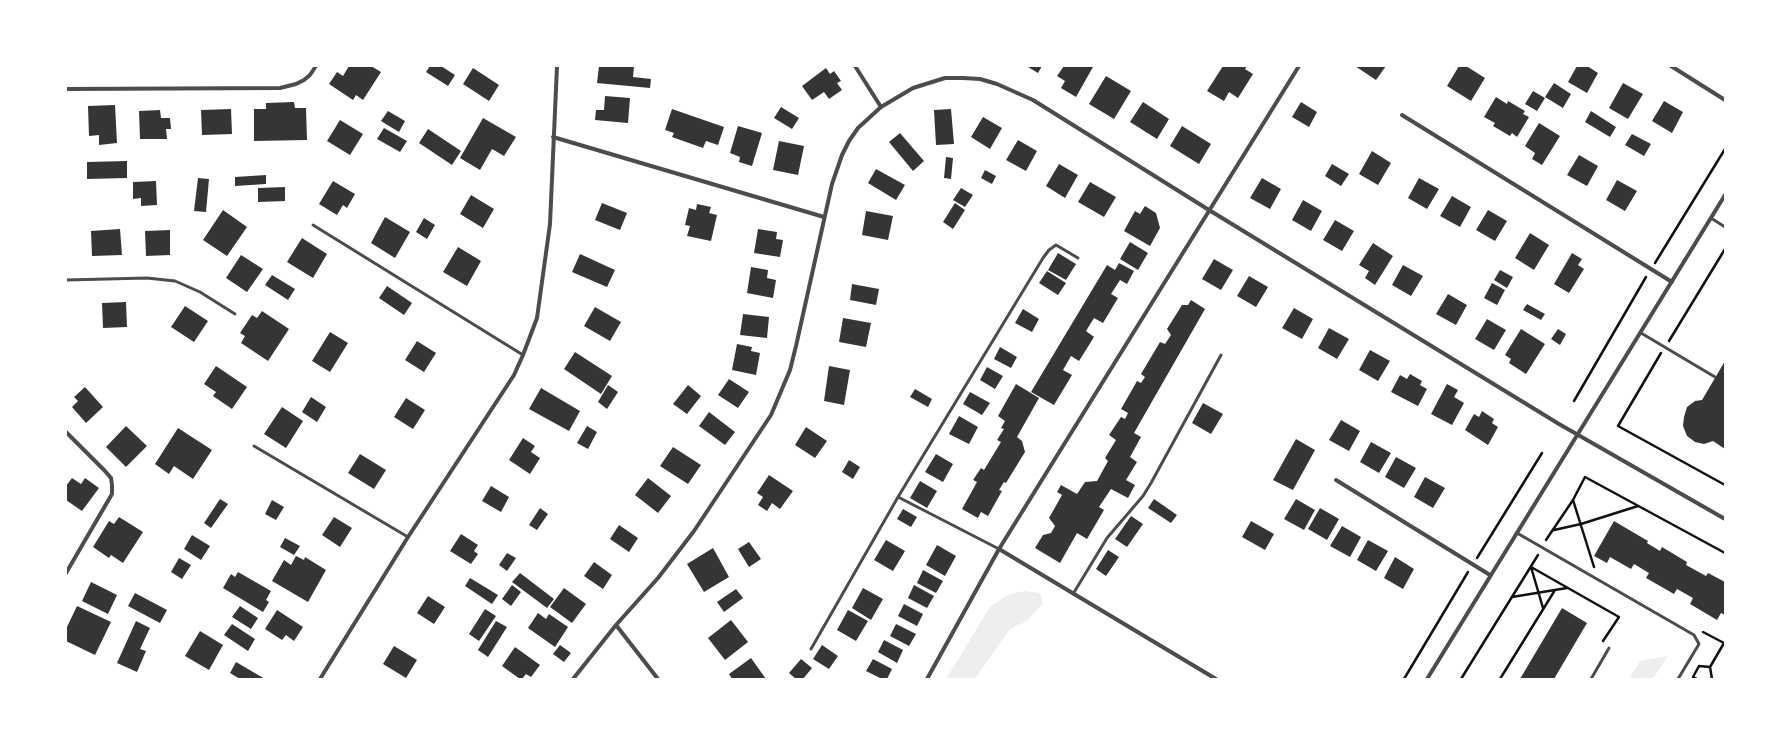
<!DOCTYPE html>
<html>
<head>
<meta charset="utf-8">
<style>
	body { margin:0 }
	#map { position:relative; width:1791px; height:745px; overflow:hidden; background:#fff; font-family:Rubik,sans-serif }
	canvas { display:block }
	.frame { position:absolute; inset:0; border:67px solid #fff; pointer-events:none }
</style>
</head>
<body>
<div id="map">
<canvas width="1791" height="745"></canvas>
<div class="frame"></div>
</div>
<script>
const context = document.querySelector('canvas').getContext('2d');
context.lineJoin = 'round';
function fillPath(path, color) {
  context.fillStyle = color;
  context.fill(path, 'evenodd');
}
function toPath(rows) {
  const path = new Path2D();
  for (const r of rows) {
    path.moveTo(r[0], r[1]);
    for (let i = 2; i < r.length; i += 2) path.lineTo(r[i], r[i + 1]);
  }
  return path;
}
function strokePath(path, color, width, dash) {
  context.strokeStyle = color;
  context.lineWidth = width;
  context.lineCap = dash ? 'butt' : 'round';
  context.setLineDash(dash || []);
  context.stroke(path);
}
fillPath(toPath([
	[1025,591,1040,593,1043,603,1027,621,1010,629,975,679,946,679,990,607,1009,594],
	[1668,656,1653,679,1629,679,1640,661]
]), '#eee');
fillPath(toPath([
	[349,66,371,66,381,72,363,100,356,95,353,100,329,84,337,72,343,76],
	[430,66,441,66,455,75,448,86,426,72],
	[599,66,634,66,633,77,651,79,650,88,597,83],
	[1029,66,1042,66,1038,73,1028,67],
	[1064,66,1093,67,1076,97,1061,88,1065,81,1057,76],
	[1223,66,1247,66,1245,69,1253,74,1238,98,1229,92,1224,101,1207,91],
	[1355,66,1386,66,1376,80],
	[1459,66,1466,66,1485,78,1471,101,1447,86],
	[1577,66,1587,66,1598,73,1587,93,1568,82],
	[473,68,499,85,489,101,463,84],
	[826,68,830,74,834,71,841,81,837,83,842,90,829,99,824,92,812,100,802,86],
	[1106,76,1131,91,1114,119,1089,104],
	[1554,83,1571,94,1563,108,1545,97],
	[1623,83,1643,94,1628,119,1609,108],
	[1533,91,1545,98,1537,111,1525,104],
	[605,96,630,98,628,123,595,120,596,110,604,110],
	[1496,97,1507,104,1508,101,1525,111,1523,114,1529,117,1517,137,1512,133,1510,136,1493,126,1495,123,1484,117],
	[1664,101,1683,112,1672,133,1652,121],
	[294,102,295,108,306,108,307,140,254,141,254,109,266,109,266,103],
	[1143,102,1169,119,1157,139,1130,122],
	[1301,102,1317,112,1309,127,1292,117],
	[115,105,117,143,99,145,99,135,89,136,88,106],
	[781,107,799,118,792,129,774,118],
	[231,109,232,134,202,135,201,110],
	[672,109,724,127,718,145,706,141,703,148,672,137,674,133,665,130],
	[951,109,954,144,936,145,934,110],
	[160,110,161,118,170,118,171,129,166,129,167,139,140,139,139,111],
	[388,111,405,121,399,132,381,121],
	[1591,111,1616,127,1610,137,1585,122],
	[983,117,1002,128,990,149,971,137],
	[483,118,516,137,504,156,492,149,480,170,460,158],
	[340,120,363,134,350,155,327,141],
	[1539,123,1560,136,1542,165,1532,159,1535,153,1525,146],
	[738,126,762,133,752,166,739,162,740,157,730,153],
	[1182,126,1211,144,1199,164,1170,146],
	[384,128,407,141,400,152,377,139],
	[428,129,461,151,452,165,419,143],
	[900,133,924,161,913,171,889,142],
	[1632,134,1651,144,1644,156,1625,145],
	[1018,140,1037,151,1026,171,1006,160],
	[779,141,804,146,798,175,773,170],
	[1372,151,1391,163,1378,185,1359,174],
	[1579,155,1598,166,1587,186,1567,175],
	[946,157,953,158,951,179,944,178],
	[127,161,127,178,87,179,87,162],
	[1059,164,1078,175,1065,198,1046,186],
	[1332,164,1349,174,1341,186,1325,176],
	[876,169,905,185,896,200,868,183],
	[985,170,996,176,992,184,981,178],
	[266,175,266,184,235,186,235,177],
	[198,178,209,179,206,212,194,211],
	[1262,178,1281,189,1270,209,1250,198],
	[1419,178,1439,189,1427,209,1408,198],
	[1617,180,1637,191,1625,211,1606,200],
	[156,181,157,205,141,206,141,198,133,199,133,182],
	[333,181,355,194,347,208,343,205,337,215,319,204],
	[1090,182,1116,197,1104,217,1078,202],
	[285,187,285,201,258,202,258,188],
	[961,188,973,195,965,207,953,200],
	[471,195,494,209,483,228,460,214],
	[1452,196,1471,207,1460,227,1440,216],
	[1303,200,1322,211,1311,231,1292,220],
	[602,203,627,213,620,230,595,220],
	[955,203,965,210,953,229,943,222],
	[697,204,711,207,709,213,717,215,711,241,687,236,690,226,685,225,689,208,696,210],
	[1145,206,1156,213,1160,228,1150,246,1124,231,1135,211,1140,214],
	[223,210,247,227,227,256,203,240],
	[1488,210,1507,221,1495,241,1476,230],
	[866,211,893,216,888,240,862,235],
	[385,217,410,232,395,258,371,243],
	[424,218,435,225,427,239,416,232],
	[1335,220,1354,231,1342,251,1323,240],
	[120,229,122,255,92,256,91,231],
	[758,229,777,232,776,239,783,240,780,257,754,253],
	[170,230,170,255,146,256,145,231],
	[1530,233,1549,245,1534,270,1515,258],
	[302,238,327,254,313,278,287,262],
	[1130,242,1148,253,1138,270,1120,259],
	[1373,243,1393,256,1375,285,1365,278,1369,271,1359,265],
	[458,247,481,261,467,286,443,272],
	[1058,253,1076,264,1066,280,1048,270],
	[1572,253,1582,259,1578,265,1584,269,1569,293,1554,284],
	[580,254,615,270,607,287,572,272],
	[241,255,263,269,247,292,226,278],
	[1214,259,1233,270,1221,290,1202,279],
	[1119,263,1134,271,1127,284,1120,280,1111,294,1118,298,1103,323,1094,318,1086,331,1094,337,1079,361,1071,356,1063,370,1072,375,1054,405,1031,392,1107,265,1115,270],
	[1403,265,1423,276,1411,296,1392,285],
	[751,267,768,270,767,278,776,280,773,298,747,293],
	[1500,270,1513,277,1507,288,1494,280],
	[1047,271,1066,283,1058,295,1039,283],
	[272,275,295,289,288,300,265,285],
	[1249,276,1268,287,1256,307,1237,296],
	[1492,283,1505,290,1497,305,1484,298],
	[852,284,879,289,876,305,850,300],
	[387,286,412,303,404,315,379,298],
	[1448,294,1467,305,1456,325,1436,314],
	[1191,300,1205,309,1134,433,1141,437,1130,457,1137,462,1126,480,1135,485,1128,498,1111,489,1099,507,1104,510,1087,539,1077,533,1060,563,1035,548,1043,535,1051,533,1055,526,1049,518,1062,495,1057,492,1061,485,1077,494,1085,482,1097,481,1108,461,1105,458,1116,440,1109,435,1121,417,1125,419,1128,413,1121,409,1137,381,1141,383,1145,377,1141,374,1160,342,1165,344,1171,335,1167,329,1182,305,1188,305],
	[126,302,127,327,103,328,102,303],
	[1527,304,1545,314,1541,320,1523,310],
	[185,306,208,321,194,342,171,327],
	[595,307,621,322,610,341,584,326],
	[1294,308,1313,319,1302,339,1282,328],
	[1023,309,1039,319,1032,332,1015,323],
	[262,311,289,329,268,361,241,343,245,336,240,333,252,315,257,318],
	[743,314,769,317,767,338,740,335],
	[843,318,871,323,866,347,839,342],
	[1487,319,1506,330,1494,350,1475,339],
	[1329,328,1349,339,1337,359,1318,348],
	[1521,329,1545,344,1526,374,1509,363,1511,359,1505,355],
	[1558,329,1566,334,1560,345,1551,339],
	[330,332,348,343,330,372,312,361],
	[417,341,436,353,424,372,405,360],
	[737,344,752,347,751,351,760,353,756,375,732,370],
	[1000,347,1017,357,1011,368,994,359],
	[1370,350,1390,361,1378,381,1359,370],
	[575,352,612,376,601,394,564,369],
	[1725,361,1725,449,1713,441,1704,444,1695,442,1687,436,1683,426,1684,417,1687,407,1695,401,1702,400],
	[216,366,247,387,232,409,213,396,216,392,204,384],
	[829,366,850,370,844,405,824,401],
	[987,367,1003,376,995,389,980,380],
	[1410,374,1422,381,1420,385,1427,389,1418,406,1391,392,1400,375,1407,379],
	[729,379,749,392,738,408,718,395],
	[1016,384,1039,398,1017,437,1022,441,1025,452,1006,483,1004,482,999,490,1002,491,988,516,981,512,978,518,962,509,977,482,973,480,981,468,984,470,1001,442,997,440,1004,429,1001,428,1005,421,998,416],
	[1447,384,1458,390,1454,397,1464,403,1452,425,1431,414],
	[608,385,618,392,607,409,598,402],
	[688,385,701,396,687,414,673,404],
	[85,387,103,407,86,423,72,407,78,401,74,397],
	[541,388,580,411,569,431,529,409],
	[915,389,932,399,928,407,910,397],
	[970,392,990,403,982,415,963,404],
	[311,397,326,407,317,422,302,412],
	[406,398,425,410,413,429,394,417],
	[1203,403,1223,414,1211,434,1192,423],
	[282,407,303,421,286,448,264,434],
	[1482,411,1494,419,1492,423,1498,427,1488,445,1465,430,1474,414,1479,417],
	[709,412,735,432,725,445,699,426],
	[959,416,978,427,969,444,949,434],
	[1341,420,1360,431,1349,451,1329,440],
	[126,426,147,446,126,467,106,447],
	[587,426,597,432,588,449,577,443],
	[806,427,827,441,815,458,795,445],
	[178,428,212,450,193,479,174,466,169,474,155,464],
	[523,438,535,446,531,452,540,458,530,474,509,460],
	[1296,439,1315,450,1293,490,1273,480],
	[1371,442,1391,453,1379,473,1360,462],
	[673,447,701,465,688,484,660,466],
	[360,454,386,470,374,489,348,473],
	[936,454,953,464,943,482,925,472],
	[1396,457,1416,468,1404,488,1385,477],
	[849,460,860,467,853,479,842,472],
	[769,475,793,491,780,509,772,503,767,511,758,505,763,497,757,493],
	[1425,477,1445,488,1433,508,1414,497],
	[72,478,81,484,85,478,99,488,82,511,66,500,66,486],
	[648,478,671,496,658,513,635,495],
	[920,481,937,491,927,508,910,498],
	[491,486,509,497,501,512,482,501],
	[220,499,228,504,211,528,204,523],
	[1154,499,1177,515,1171,523,1148,508],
	[1296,499,1315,510,1304,530,1284,519],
	[272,500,284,507,276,520,265,514],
	[540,508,548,514,537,530,529,525],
	[1320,508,1339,519,1327,540,1308,529],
	[903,509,917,517,911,527,897,519],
	[1131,516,1143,524,1127,547,1115,539],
	[119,517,143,532,123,563,111,555,109,558,93,547,109,521,114,524],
	[334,517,352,528,340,547,322,535],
	[1251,521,1274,534,1265,550,1242,537],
	[1614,521,1648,541,1647,543,1660,551,1662,547,1687,562,1686,565,1706,576,1708,573,1725,582,1725,615,1721,613,1717,620,1690,604,1693,598,1677,589,1674,594,1646,578,1649,573,1634,564,1631,569,1610,557,1607,563,1594,556],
	[619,525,638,538,629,552,610,539],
	[1342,526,1361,537,1350,557,1330,546],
	[461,534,478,545,474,551,478,554,471,564,450,551],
	[192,535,210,546,201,560,184,549],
	[285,538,300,546,294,555,280,547],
	[886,540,905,551,893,571,874,560],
	[1368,540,1388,551,1376,571,1357,560],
	[749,542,761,559,749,567,738,549],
	[937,545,956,556,945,576,926,565],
	[713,548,729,577,704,592,687,564],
	[1108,550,1119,557,1106,576,1096,569],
	[507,553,516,558,507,571,499,565],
	[296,556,304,560,305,557,326,570,308,602,272,581,284,560,291,565],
	[1395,557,1414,569,1403,589,1384,578],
	[179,558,191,565,182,579,171,572],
	[594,562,612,575,603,589,584,576],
	[923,570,943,581,936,593,917,583],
	[238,572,271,591,266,600,269,602,263,612,223,588,231,574,235,577],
	[520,573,554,599,547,608,512,582],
	[470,578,498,595,492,604,465,586],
	[91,582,117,595,108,614,82,601],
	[512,585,521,592,511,606,502,599],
	[914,585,934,596,927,608,908,598],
	[564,588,586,604,572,623,550,607],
	[863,588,883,599,871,620,852,608],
	[736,589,743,598,724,612,717,602],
	[135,593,167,610,160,623,128,606],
	[428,596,445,607,434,624,417,613],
	[904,604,923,614,917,626,898,616],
	[77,606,111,622,95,655,66,641,66,629],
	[240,606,258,618,251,629,232,617],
	[1562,608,1587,623,1554,679,1520,679],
	[485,609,496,616,479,641,469,634],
	[277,610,303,627,294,641,286,635,282,640,265,629],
	[848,610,868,621,856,641,837,630],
	[538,613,546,619,549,614,568,627,555,647,528,628],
	[731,620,748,642,725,660,708,638],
	[136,621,150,628,140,649,146,651,137,672,117,663],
	[496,621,507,627,488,657,478,650],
	[232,624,255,639,248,651,224,635],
	[896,624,916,634,909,646,890,636],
	[200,631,223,645,209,670,185,656],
	[884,640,903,650,897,663,878,652],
	[560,645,571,653,564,662,553,654],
	[822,645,838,656,829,669,813,659],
	[394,646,417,660,406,678,383,664],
	[515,647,540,665,531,677,526,674,522,679,520,679,502,666],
	[751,658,766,679,732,679,729,674],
	[801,659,812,668,803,679,796,679,789,673],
	[873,659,892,669,887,679,882,679,866,671],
	[236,662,265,679,240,679,230,673]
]), '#353535');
strokePath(toPath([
	[1655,263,1725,149],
	[1669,341,1725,249],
	[1661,353,1618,426,1725,485],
	[1574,401,1646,277],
	[1573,500,1594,567],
	[1554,530,1581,524,1638,506],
	[1546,540,1573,500,1585,477,1725,553],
	[1477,558,1542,453],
	[1531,567,1619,617,1603,641],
	[1531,567,1543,608],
	[1512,597,1567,588],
	[1710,667,1712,679],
	[1404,679,1468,572],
	[1461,679,1538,555],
	[1500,679,1555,590],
	[1697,679,1693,677,1699,666,1710,667,1724,643,1703,632]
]), '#111', 2.5);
strokePath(toPath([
	[1711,218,1725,227],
	[313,225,523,355],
	[66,280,147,278,175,281,200,292,235,314],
	[1641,333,1715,377],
	[254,446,408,537],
	[898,497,999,549],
	[1517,533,1694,635,1699,644,1678,679],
	[1073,594,1107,538,1143,496,1151,483,1221,355],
	[811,649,898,497,1043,258,1049,250,1056,245,1078,258],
	[1591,679,1609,648]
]), '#4c4c4c', 3);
strokePath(toPath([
	[855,66,881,107],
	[1671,66,1725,100],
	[66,89,280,88,296,84,304,80,310,75,316,66],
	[1402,115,1672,282],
	[553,137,824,217],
	[66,432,105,471,111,478,112,485,112,494,66,573],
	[1336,480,1490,575],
	[999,549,1216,679],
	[616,625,658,679],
	[320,679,408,537,514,375,523,355,537,318,550,224,557,66],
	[573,679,616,625,658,578,694,531,771,415,790,370,796,346,832,184,842,155,849,141,858,128,881,107,913,88,945,78,963,78,980,79,997,84,1033,100,1209,210,1559,424,1725,519],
	[927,679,999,549,1299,66],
	[1427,679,1725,195]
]), '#4c4c4c', 4);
</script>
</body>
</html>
